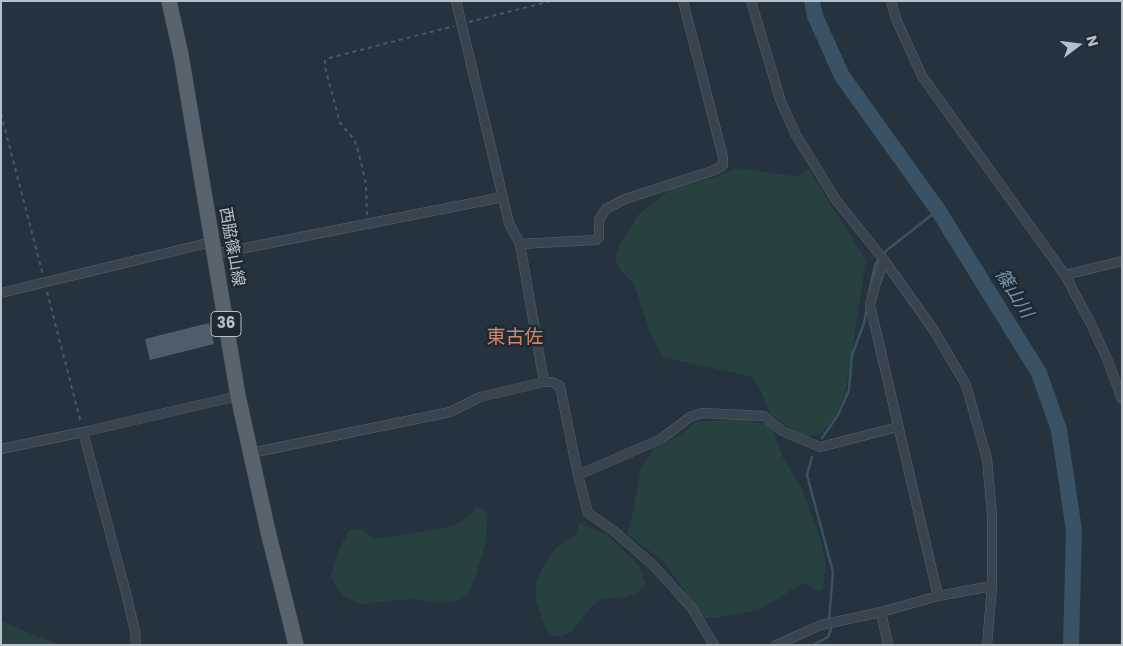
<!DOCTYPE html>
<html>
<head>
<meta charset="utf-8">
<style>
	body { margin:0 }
	#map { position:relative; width:1123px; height:646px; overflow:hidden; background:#25333e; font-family:Poppins,sans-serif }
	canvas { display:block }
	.frame { position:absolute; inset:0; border:2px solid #b5c0c9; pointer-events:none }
	.north { position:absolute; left:1053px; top:20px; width:50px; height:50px; -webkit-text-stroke:4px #1e2a33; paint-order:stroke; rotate:75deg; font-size:14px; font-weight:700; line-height:20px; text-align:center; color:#b5c0c9 }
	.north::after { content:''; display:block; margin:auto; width:18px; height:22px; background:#b5c0c9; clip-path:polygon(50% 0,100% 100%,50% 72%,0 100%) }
</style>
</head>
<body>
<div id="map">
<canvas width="1123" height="646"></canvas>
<div class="frame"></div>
<div class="north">N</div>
</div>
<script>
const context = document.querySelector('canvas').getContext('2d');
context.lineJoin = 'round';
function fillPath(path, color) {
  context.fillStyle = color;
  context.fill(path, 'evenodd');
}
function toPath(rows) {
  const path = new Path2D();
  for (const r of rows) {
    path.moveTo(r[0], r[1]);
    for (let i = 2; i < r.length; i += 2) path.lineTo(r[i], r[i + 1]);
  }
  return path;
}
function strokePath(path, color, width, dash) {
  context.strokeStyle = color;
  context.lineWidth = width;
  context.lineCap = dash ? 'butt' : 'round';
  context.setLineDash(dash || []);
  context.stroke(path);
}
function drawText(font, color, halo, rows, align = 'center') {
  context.font = font + ' Poppins,"Noto Sans JP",sans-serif';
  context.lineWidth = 5;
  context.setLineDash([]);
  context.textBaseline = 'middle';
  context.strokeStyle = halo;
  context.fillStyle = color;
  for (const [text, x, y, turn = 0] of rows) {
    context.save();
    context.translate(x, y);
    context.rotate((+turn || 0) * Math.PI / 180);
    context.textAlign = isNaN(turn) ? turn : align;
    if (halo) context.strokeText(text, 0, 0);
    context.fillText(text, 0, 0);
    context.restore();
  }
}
fillPath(toPath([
	[736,168,793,176,800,175,809,170,866,260,847,384,844,396,834,418,821,434,802,437,775,417,770,413,760,388,752,377,663,357,651,335,634,284,621,271,615,259,620,243,632,227,637,216,672,188,719,176],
	[740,419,766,424,774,432,782,456,802,489,821,540,826,565,823,589,817,590,806,584,801,584,760,610,715,618,703,618,664,562,627,534,634,509,640,470,654,449,681,434,696,422],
	[477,507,488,513,485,546,471,590,459,600,440,603,410,599,361,604,345,597,337,588,331,576,338,551,350,529,363,530,372,538,384,538,453,526,469,516],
	[579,523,608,535,640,567,645,584,637,593,625,597,601,599,592,606,571,632,560,637,554,636,548,632,536,603,536,582,544,565,555,549,576,534],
	[1,621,59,645,1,645]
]), '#284140');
strokePath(toPath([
	[883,255,887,250,938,210],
	[869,292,875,265,879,259],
	[822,438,838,415,849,390,852,355,864,323,867,307],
	[812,457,807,475,833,572,829,620],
	[813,645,828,637,831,629,830,626]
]), '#3a5265', 2.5);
strokePath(toPath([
	[812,1,815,16,842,76,938,210,1039,373,1059,430,1074,530,1071,645]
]), '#3a5265', 16);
fillPath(toPath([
	[209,323,214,344,150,360,145,339]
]), '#4e5e69');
const minor = toPath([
	[456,1,509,223,520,244,544,382],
	[751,1,781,102,796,135,836,200,884,260,935,332,966,385,987,459,992,515,992,586,987,645],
	[891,1,896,19,922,76,1065,275,1091,324,1108,361,1122,399],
	[520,244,596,240,599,238,599,220,606,209,625,199,715,170,723,165,723,157,683,1],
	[215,254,503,197],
	[884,260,875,286,870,305,938,596],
	[1065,275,1122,261],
	[1,293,212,242],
	[83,432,126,593,135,631,136,645],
	[1,449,83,432,238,396],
	[251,453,450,412,480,397,544,382,552,382,560,386,578,475,588,513,614,531,654,566,691,607,714,645],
	[578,475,661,439,690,417,702,413,764,416,782,431,820,447,898,427],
	[881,612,888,645],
	[776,645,821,625,881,612,938,596,992,586]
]);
const primary = toPath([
	[169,1,181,55,238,396,267,527,296,645]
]);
strokePath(minor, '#57636c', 10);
strokePath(primary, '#424e57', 16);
strokePath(toPath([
	[469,22,551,1],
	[1,114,43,275],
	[367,215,366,184,357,146,353,138,340,123,325,67,325,61,329,58,454,26],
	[47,292,81,423]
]), '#475d5d', 2, [4, 4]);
strokePath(minor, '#39454e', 9);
strokePath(primary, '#57646e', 15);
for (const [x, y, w] of [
	[226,324,30]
]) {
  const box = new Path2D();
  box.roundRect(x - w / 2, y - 12.5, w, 25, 4);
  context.fillStyle = '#1e2a33';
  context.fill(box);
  strokePath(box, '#b5c0c9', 1);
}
drawText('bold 15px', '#b5c0c9', null, [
	["36",226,324]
]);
drawText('16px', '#b5c0c9', '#1e2a33', [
	["西脇篠山線",231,247,80]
]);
drawText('italic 18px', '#7795ab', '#1e2a33', [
	["篠山川",1013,294,58]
]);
drawText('19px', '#d28768', '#1e2a33', [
	["東古佐",515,338]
]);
</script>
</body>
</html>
